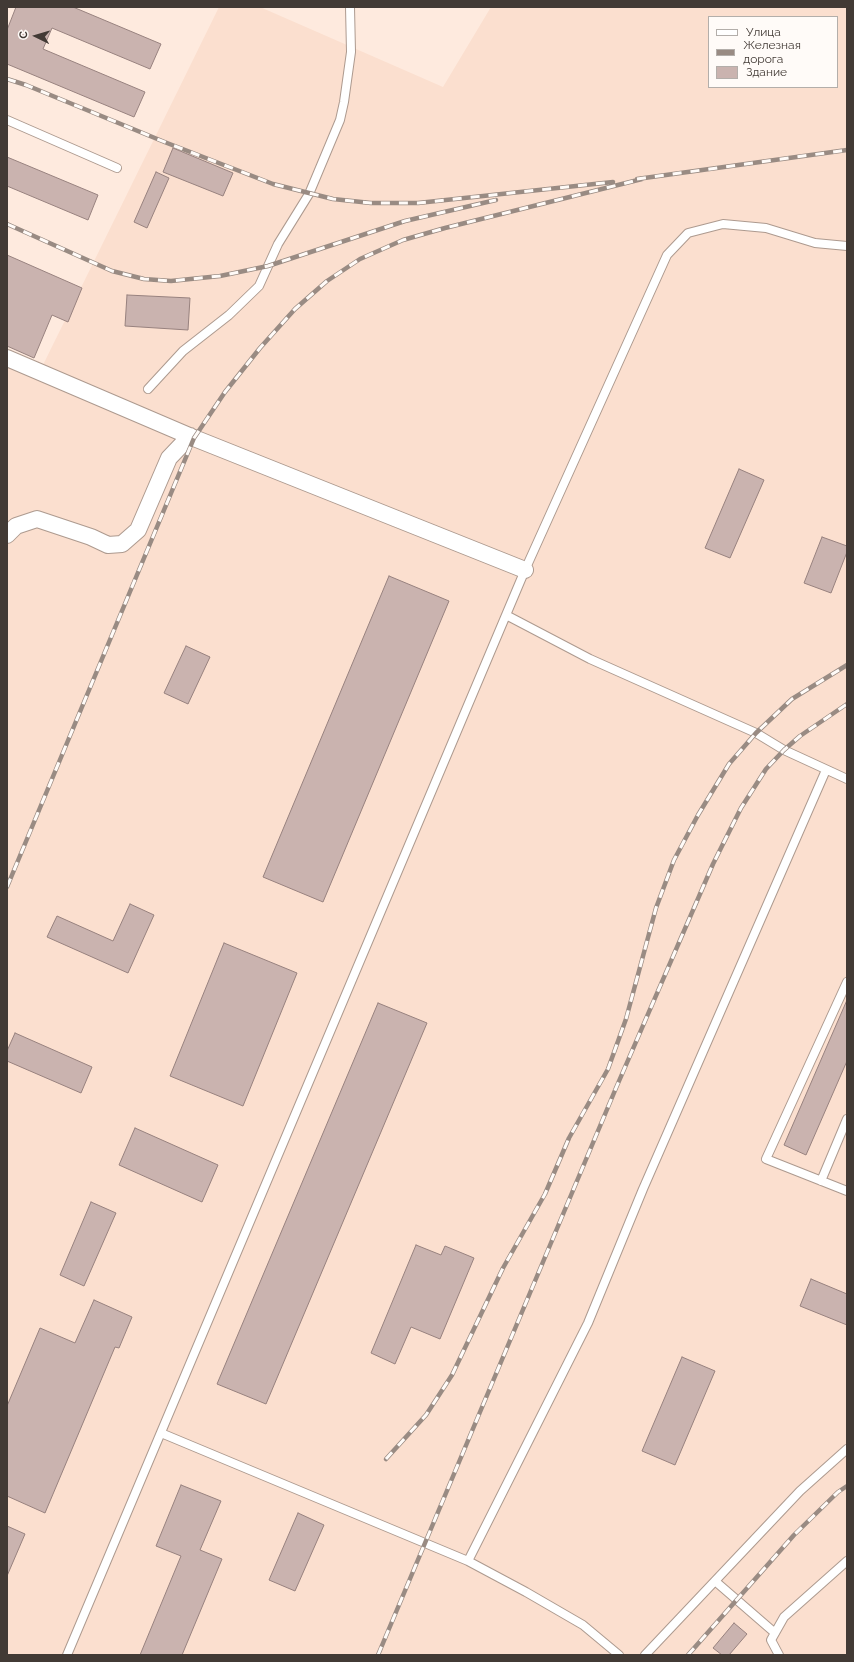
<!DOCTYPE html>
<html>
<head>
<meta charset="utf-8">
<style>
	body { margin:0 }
	#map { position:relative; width:854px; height:1662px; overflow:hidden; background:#feeade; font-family:Raleway,sans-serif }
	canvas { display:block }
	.frame { position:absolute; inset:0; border:8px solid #423a35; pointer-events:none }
	.legend { position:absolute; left:708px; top:16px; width:130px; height:72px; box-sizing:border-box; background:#fffbf8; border:1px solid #b3aeaa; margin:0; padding:5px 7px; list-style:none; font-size:12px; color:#423a35 }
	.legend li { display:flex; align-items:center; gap:8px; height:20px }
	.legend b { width:20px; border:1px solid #b3aeaa }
	.north { position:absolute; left:16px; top:16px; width:40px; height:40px; -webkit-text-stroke:3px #fffbf8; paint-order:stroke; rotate:275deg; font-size:11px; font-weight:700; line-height:16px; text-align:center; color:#423a35 }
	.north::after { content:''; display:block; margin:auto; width:14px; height:18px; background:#423a35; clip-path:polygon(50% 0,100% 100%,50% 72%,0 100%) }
</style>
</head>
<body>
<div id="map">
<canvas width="854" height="1662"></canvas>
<div class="frame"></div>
<ul class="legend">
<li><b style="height:5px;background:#fff"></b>Улица</li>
<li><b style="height:5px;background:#998b83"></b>Железная дорога</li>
<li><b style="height:11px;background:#cab3af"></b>Здание</li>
</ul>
<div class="north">С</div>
</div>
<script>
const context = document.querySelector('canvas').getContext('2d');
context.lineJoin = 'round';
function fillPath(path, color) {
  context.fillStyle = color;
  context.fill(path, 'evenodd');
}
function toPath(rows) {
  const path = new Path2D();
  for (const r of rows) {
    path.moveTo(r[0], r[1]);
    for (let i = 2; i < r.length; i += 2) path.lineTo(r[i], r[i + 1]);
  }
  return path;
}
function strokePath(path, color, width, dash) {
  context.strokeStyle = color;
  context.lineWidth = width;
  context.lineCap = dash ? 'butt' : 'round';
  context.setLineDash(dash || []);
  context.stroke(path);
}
fillPath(toPath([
	[219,7,260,7,443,87,491,7,847,7,847,1655,7,1655,7,354,41,369],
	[709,17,837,17,837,87,709,87]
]), '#fbdfcf');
const building = toPath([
	[16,7,73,7,161,44,150,69,52,28,43,49,145,92,134,117,7,64,7,30,16,7],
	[173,148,233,173,223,196,163,172,173,148],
	[7,157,98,195,88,220,7,186,7,157],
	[156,172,169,178,147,228,134,222,156,172],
	[7,255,82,288,68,322,52,315,34,358,7,346,7,255],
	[127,295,190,298,188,330,125,326,127,295],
	[739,469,764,480,730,558,705,548,739,469],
	[822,537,847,546,847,552,831,593,804,583,822,537],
	[389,576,449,601,323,902,263,877,389,576],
	[186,646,210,657,188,704,164,693,186,646],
	[130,904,154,915,128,973,47,937,57,916,113,941,130,904],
	[224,943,297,973,243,1106,170,1076,224,943],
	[847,1000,847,1061,806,1155,784,1145,847,1000],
	[378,1003,427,1023,266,1404,217,1384,378,1003],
	[15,1033,92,1067,81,1093,7,1061,7,1051,15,1033],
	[135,1128,218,1165,202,1202,119,1165,135,1128],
	[91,1202,116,1213,84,1286,60,1275,91,1202],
	[416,1245,441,1255,445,1246,474,1258,440,1339,411,1327,395,1364,371,1353,416,1245],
	[811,1279,847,1294,847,1325,800,1306,811,1279],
	[94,1300,132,1317,119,1348,115,1347,45,1513,7,1496,7,1406,40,1328,75,1343,94,1300],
	[682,1357,715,1371,675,1465,642,1451,682,1357],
	[181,1485,221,1501,200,1550,222,1559,182,1655,140,1655,181,1556,156,1546,181,1485],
	[298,1513,324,1525,295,1591,269,1580,298,1513],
	[7,1526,25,1534,7,1576,7,1526],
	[734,1623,747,1634,729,1655,722,1655,713,1648,734,1623]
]);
fillPath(building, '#cab3af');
strokePath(building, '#98827f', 1);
const lane = toPath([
	[7,120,117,168],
	[148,389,183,351,229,315,259,286,278,244,309,194,340,120,344,102,351,52,350,7],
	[506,615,590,659,756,733,784,750,847,779],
	[847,982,766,1159,847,1191],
	[821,1181,847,1119],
	[161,1433,468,1561,526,1592,583,1625,619,1655],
	[468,1561,588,1323,643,1189,826,770],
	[715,1581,775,1633],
	[67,1655,525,570,667,255,688,233,723,224,766,228,815,243,847,246],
	[645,1655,800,1491,847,1449],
	[779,1655,771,1640,784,1617,847,1561]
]);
const street = toPath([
	[7,358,194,438,525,570],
	[7,535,16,526,37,519,91,537,108,545,122,544,138,530,169,458,190,436]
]);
strokePath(lane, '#ad9a8f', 10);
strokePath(street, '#ad9a8f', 18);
strokePath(lane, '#fff', 8);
strokePath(street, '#fff', 16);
const rail = toPath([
	[7,79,26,85,167,143,273,184,333,199,371,203,418,203,613,182],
	[637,179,847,150],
	[7,224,112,271,144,279,171,281,220,276,268,266,405,221,496,200],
	[7,887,194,438,225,392,260,348,295,309,327,281,360,259,403,240,445,228,642,179],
	[386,1459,426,1415,452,1375,503,1268,545,1194,569,1138,608,1069,626,1019,656,908,674,860,698,815,729,764,756,733,792,699,847,665],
	[378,1655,616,1088,713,864,741,808,766,769,784,750,800,736,847,704],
	[688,1655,794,1535,838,1492,847,1486]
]);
strokePath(rail, '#998b83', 4.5);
strokePath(rail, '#fffbf8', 3, [9]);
</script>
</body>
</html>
